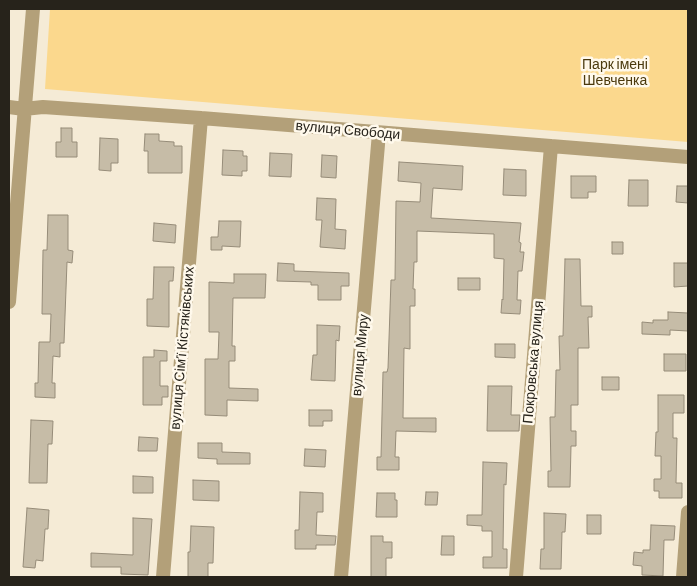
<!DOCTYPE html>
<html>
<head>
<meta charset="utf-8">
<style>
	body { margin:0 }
	#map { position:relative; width:697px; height:586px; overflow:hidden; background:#f5ebd6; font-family:Barlow,sans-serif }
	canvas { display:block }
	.frame { position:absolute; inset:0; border:10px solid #27231b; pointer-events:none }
</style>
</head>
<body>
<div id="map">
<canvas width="697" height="586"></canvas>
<div class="frame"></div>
</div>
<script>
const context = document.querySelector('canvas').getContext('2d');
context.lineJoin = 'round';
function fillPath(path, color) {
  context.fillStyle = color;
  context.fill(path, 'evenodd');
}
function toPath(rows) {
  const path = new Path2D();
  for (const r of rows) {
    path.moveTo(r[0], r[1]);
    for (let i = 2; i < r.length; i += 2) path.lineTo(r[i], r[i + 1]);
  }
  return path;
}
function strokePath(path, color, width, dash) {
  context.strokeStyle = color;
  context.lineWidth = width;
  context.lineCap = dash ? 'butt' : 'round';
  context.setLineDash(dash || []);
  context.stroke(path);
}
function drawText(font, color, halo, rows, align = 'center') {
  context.font = font + ' Barlow,sans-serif';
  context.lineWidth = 5;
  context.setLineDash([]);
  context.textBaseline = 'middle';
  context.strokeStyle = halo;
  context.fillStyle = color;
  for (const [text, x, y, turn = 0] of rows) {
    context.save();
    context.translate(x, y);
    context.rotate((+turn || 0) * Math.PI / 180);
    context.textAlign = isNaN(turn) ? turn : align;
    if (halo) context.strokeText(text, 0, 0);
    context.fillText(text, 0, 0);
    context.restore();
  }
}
fillPath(toPath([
	[50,9,688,9,688,142,45,89]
]), '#fbd88d');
const building = toPath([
	[61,128,72,128,72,142,77,142,77,157,56,157,56,142,61,142,61,128],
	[145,134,159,134,159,141,174,142,174,146,182,146,182,173,148,173,148,151,144,151,145,134],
	[100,138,118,139,118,163,111,163,111,171,99,170,100,138],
	[223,150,243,151,243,156,247,156,247,171,242,171,242,176,222,175,223,150],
	[270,153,292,154,291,177,269,176,270,153],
	[322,155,337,156,336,178,321,177,322,155],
	[399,162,463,166,462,190,433,188,431,218,521,223,519,242,521,243,520,252,524,252,522,271,518,271,517,300,521,300,520,314,501,313,502,299,503,300,504,259,494,258,494,234,417,231,417,262,414,262,413,289,415,289,415,306,410,306,410,349,404,348,403,418,436,418,436,432,396,431,395,457,399,457,399,470,377,470,377,457,381,457,383,372,387,372,388,368,391,280,395,280,396,201,420,202,421,183,398,181,399,162],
	[504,169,526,170,526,196,503,195,504,169],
	[571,176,596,176,596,192,588,192,588,198,571,198,571,176],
	[629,180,648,180,648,206,628,206,629,180],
	[677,186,688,186,688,203,676,202,677,186],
	[317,198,336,199,335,229,346,230,345,249,320,247,322,220,316,220,317,198],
	[48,215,68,215,68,250,73,251,72,263,67,262,64,343,60,343,60,357,53,356,52,383,55,383,55,398,35,397,35,383,38,383,39,342,50,342,51,314,42,314,43,250,47,250,48,215],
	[219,221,241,221,240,247,222,246,222,250,211,250,211,237,218,237,219,221],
	[154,223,176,225,175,243,153,241,154,223],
	[612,242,623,242,623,254,612,254,612,242],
	[565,259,580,259,581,306,592,306,592,317,588,317,589,348,578,348,578,405,571,405,571,431,576,431,576,446,571,446,570,487,548,487,548,471,551,471,550,417,555,417,556,370,560,370,559,336,563,336,565,259],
	[278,263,294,264,294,271,349,273,349,286,341,286,341,300,318,300,318,285,311,285,311,282,277,281,278,263],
	[674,263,688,263,688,286,674,287,674,263],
	[154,267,174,267,173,281,169,281,169,327,147,326,147,299,153,299,154,267],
	[234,274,266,274,265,298,233,298,232,346,235,346,235,361,229,361,229,388,258,389,258,401,227,400,227,416,205,415,205,359,218,359,219,332,209,332,209,282,234,283,234,274],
	[458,278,480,278,480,290,458,290,458,278],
	[668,312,688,313,688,331,670,330,670,335,642,334,642,322,653,323,653,320,668,320,668,312],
	[317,325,340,326,339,341,336,340,335,381,311,380,313,355,317,355,317,325],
	[495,344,515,344,515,358,495,357,495,344],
	[154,350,167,351,167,361,160,361,160,386,168,386,168,397,162,397,162,405,143,405,143,357,154,357,154,350],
	[664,354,686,354,686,371,664,371,664,354],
	[602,377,619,377,619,390,602,390,602,377],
	[488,386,512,386,511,415,520,415,519,431,487,431,488,386],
	[658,395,684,395,684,413,673,413,673,438,677,438,676,483,682,483,682,498,659,498,659,491,654,491,654,479,661,479,661,456,655,456,656,432,658,432,658,395],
	[309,410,332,410,332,421,323,421,323,426,309,426,309,410],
	[31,420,53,421,52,444,48,444,47,483,29,483,31,420],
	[139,437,158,438,157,451,138,451,139,437],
	[198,443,222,443,222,452,250,453,250,464,217,464,217,459,198,458,198,443],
	[305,449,326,450,325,467,304,466,305,449],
	[483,462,507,463,506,485,504,484,503,549,507,549,507,568,483,568,483,557,492,557,492,531,482,531,482,526,467,525,467,515,482,515,483,462],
	[133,476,153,477,153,493,133,493,133,476],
	[193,480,219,481,219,501,193,500,193,480],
	[300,492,323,493,323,512,317,512,316,535,336,536,335,545,316,545,316,549,295,549,295,530,299,530,300,492],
	[426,492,438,492,437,505,425,505,426,492],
	[377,493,395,493,395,500,397,500,397,517,376,517,377,493],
	[27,508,49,510,48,529,45,529,43,561,36,560,35,568,23,567,27,508],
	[544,513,566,514,565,532,562,532,561,569,540,569,541,549,544,549,544,513],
	[587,515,601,515,601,534,587,534,587,515],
	[133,518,152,519,148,575,121,574,121,567,91,567,91,553,133,555,133,518],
	[651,525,675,526,674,540,664,540,663,576,642,575,642,566,633,565,634,552,643,553,643,550,650,550,651,525],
	[191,526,214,527,213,563,208,563,208,577,188,577,188,552,190,552,191,526],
	[371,536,383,536,383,542,392,542,392,558,386,558,386,577,371,577,371,536],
	[442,536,454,536,454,555,441,555,442,536]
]);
fillPath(building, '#c6bca7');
strokePath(building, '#968c79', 1);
strokePath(toPath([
	[9,107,24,109,43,107,201,118,688,157],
	[9,302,33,9],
	[163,577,201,118],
	[341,577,379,133],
	[516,577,551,146],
	[683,577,688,512]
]), '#b3a079', 14);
drawText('14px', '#4b390c', '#fff9ec', [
	["Парк імені",615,64],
	["Шевченка",615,80]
]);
drawText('14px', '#27231b', '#fff9ec', [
	["вулиця Свободи",348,130,5],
	["вулиця Сімʼї Кістяківських",182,348,-85],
	["вулиця Миру",360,355,-85],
	["Покровська вулиця",533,362,-85]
]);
</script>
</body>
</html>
